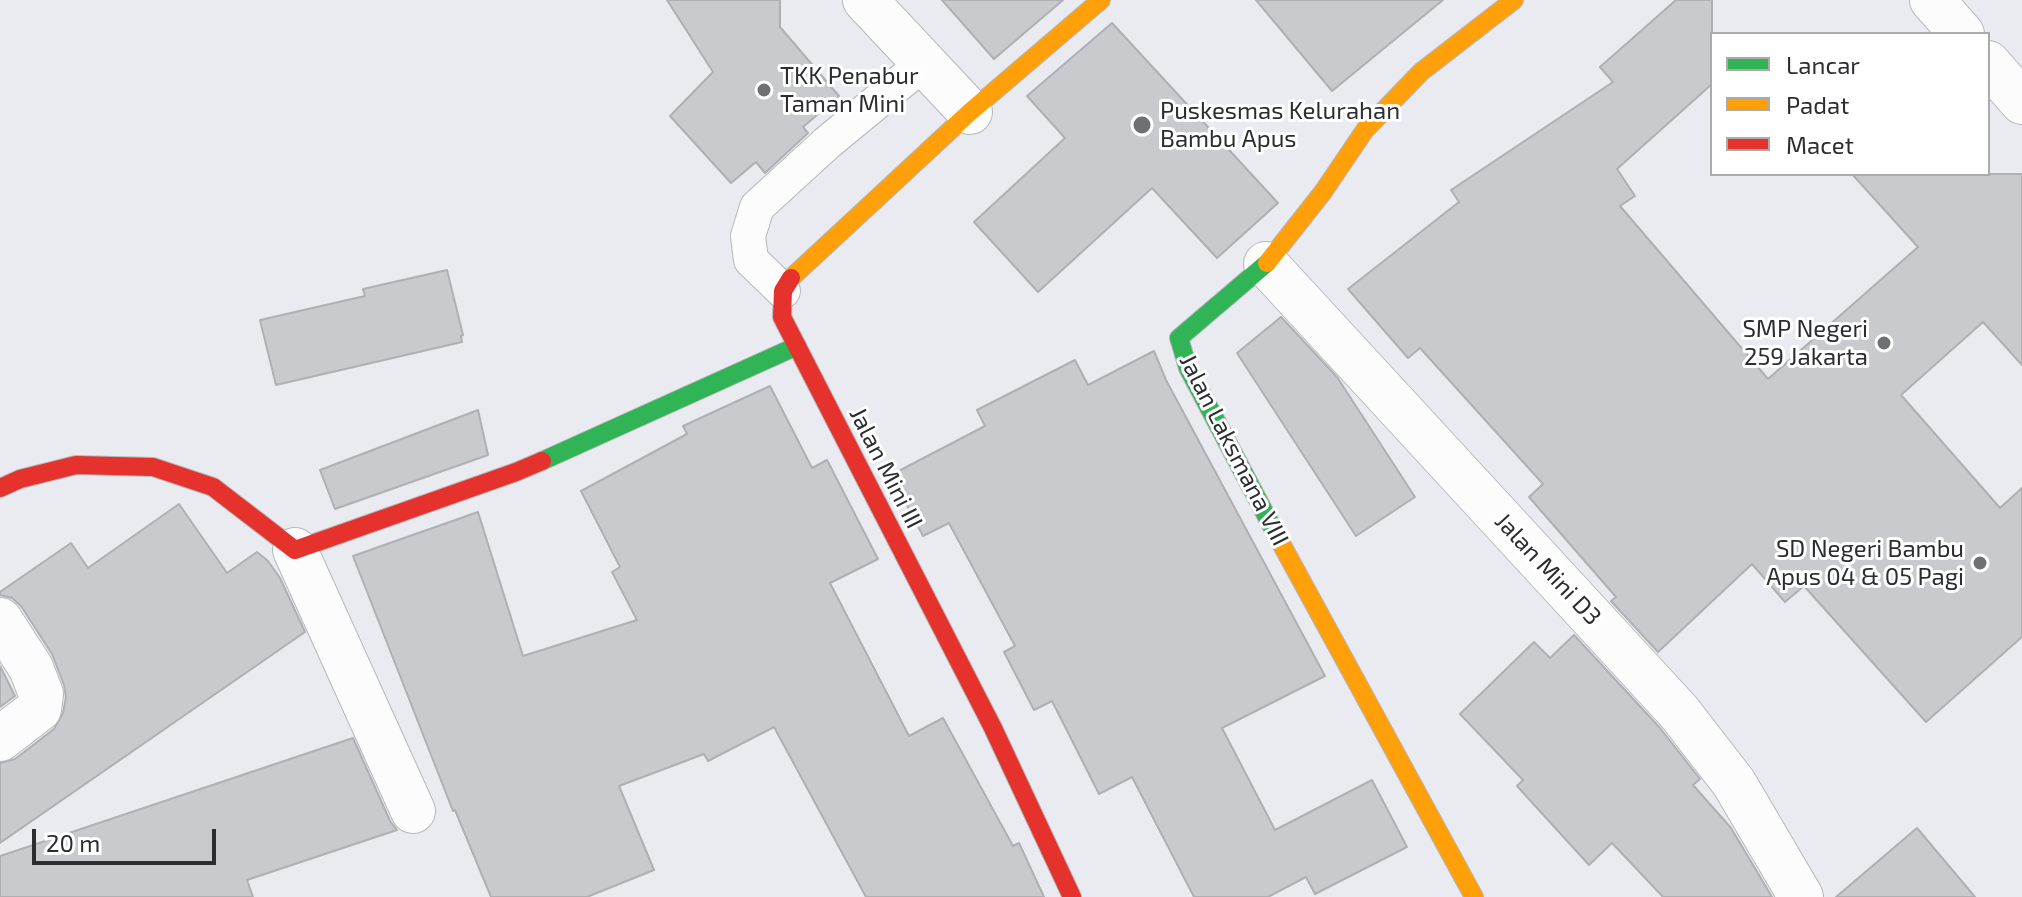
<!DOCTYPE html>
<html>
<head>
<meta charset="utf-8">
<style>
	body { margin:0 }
	#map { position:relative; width:2022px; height:897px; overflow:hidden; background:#eaebf0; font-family:"Exo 2",sans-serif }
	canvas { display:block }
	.legend { position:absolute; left:1710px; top:32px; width:280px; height:144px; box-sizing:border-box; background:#fff; border:2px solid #ababac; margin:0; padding:10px 14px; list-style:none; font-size:24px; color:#2c2d30 }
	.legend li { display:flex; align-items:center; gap:16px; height:40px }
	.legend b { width:40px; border:2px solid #ababac }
	.scale { position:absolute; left:32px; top:829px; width:184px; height:36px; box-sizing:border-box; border:4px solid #2c2d30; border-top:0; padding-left:10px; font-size:24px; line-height:28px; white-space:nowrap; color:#2c2d30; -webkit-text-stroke:6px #fff; paint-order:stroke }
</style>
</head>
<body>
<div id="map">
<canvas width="2022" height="897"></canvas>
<ul class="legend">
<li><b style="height:10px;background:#30b455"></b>Lancar</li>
<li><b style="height:10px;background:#ff9f0a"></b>Padat</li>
<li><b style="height:10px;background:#e5322d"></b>Macet</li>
</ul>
<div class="scale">20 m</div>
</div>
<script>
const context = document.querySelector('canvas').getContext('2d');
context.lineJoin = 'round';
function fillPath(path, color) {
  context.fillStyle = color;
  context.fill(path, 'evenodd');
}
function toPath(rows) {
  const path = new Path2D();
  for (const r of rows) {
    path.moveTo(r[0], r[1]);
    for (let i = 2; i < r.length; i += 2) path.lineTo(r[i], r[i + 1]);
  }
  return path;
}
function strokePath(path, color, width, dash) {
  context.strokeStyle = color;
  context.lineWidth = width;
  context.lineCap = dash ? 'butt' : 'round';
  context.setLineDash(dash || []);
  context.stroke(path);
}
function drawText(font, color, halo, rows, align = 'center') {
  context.font = font + ' "Exo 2",sans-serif';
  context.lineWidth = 6;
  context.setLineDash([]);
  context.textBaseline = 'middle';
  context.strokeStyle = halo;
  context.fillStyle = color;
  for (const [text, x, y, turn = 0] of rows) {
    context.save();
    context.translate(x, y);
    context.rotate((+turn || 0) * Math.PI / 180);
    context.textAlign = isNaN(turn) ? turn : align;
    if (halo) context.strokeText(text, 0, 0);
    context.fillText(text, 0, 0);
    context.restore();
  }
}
const building = toPath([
	[667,0,780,0,780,27,839,96,803,127,808,133,765,173,756,162,731,183,670,116,713,72,667,0],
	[942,0,1063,0,994,59,942,0],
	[1256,0,1443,0,1332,91,1256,0],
	[1676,0,1712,0,1712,84,1617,169,1635,196,1620,206,1768,379,1918,247,1852,174,2022,174,2022,365,1983,322,1901,395,2000,508,2022,488,2022,637,1926,722,1804,586,1785,602,1752,564,1658,652,1611,601,1616,597,1529,497,1543,484,1420,348,1408,358,1348,289,1459,202,1451,190,1613,82,1600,67,1676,0],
	[1112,23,1278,203,1217,258,1152,188,1038,292,974,222,1065,138,1027,96,1112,23],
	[447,270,463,335,461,336,462,342,276,385,260,320,365,296,363,289,447,270],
	[1281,317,1337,377,1415,497,1356,536,1237,353,1281,317],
	[1154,351,1166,380,1325,676,1222,728,1275,830,1372,780,1407,847,1315,894,1306,877,1268,897,1194,897,1132,777,1099,794,1052,701,1034,710,1004,652,1015,646,949,523,923,536,891,475,985,426,977,410,1075,360,1088,385,1154,351],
	[770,386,812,468,827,460,878,559,830,583,909,736,943,718,1013,846,1019,843,1044,897,866,897,774,727,708,761,704,754,619,786,654,870,587,897,491,897,455,810,453,811,353,556,478,512,523,656,637,620,612,572,620,567,581,491,687,434,683,426,770,386],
	[478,410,488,455,335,509,320,470,478,410],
	[179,504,227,573,257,552,268,561,280,578,305,632,0,843,0,763,15,759,54,729,63,713,66,697,64,685,52,654,21,606,12,598,0,595,0,592,71,543,88,568,179,504],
	[1574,635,1660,728,1700,779,1693,785,1731,828,1772,897,1663,897,1612,843,1589,865,1517,786,1523,780,1460,714,1534,642,1550,658,1574,635],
	[0,666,15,696,0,707,0,666],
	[353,738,390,821,397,830,247,880,253,897,0,897,0,856,353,738],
	[1917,828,1975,897,1836,897,1917,828]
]);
fillPath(building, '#c9cace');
strokePath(building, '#afb0b4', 2);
const lane = toPath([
	[783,291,751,260,748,236,757,207,827,143,924,63]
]);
const street = toPath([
	[865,0,970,112],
	[1932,0,1962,34],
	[1988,63,2022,102],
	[1266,264,1679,712,1734,783,1801,897],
	[295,550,413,811],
	[0,620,31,668,41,694,39,709,0,739]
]);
const fast = toPath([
	[1267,263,1179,338,1188,368,1277,536],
	[542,461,797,346]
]);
const slow = toPath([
	[1267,263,1323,192,1365,130,1421,72,1514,0],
	[791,278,970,112,1101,0],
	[1277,536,1474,897]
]);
const jam = toPath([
	[791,278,783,291,782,317,993,728,1072,897],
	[0,488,20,479,76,465,153,467,213,487,295,550,516,472,542,461]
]);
strokePath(lane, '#b7b8bc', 36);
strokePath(street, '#b7b8bc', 46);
strokePath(fast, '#b7b8bc', 20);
strokePath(slow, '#b7b8bc', 20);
strokePath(jam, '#b7b8bc', 20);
strokePath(lane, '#fcfcfd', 34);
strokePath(street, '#fcfcfd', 44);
strokePath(fast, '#30b455', 18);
strokePath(slow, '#ff9f0a', 18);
strokePath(jam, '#e5322d', 18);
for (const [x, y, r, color] of [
	[764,90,8,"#6e7073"],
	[1142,125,10,"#6e7073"],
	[1884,343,8,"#6e7073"],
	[1980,563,8,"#6e7073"]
]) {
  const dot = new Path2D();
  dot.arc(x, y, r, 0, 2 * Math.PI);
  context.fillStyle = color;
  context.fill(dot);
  strokePath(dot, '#fff', 3);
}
drawText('24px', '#2c2d30', '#fff', [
	["TKK Penabur",780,76],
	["Taman Mini",780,104],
	["Puskesmas Kelurahan",1160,111],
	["Bambu Apus",1160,139],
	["SMP Negeri",1868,329,"right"],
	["259 Jakarta",1868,357,"right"],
	["SD Negeri Bambu",1964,549,"right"],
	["Apus 04 & 05 Pagi",1964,577,"right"]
], 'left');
drawText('24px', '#2c2d30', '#fff', [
	["Jalan Laksmana VIII",1234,450,63],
	["Jalan Mini III",886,468,63],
	["Jalan Mini D3",1548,569,47]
]);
</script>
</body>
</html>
